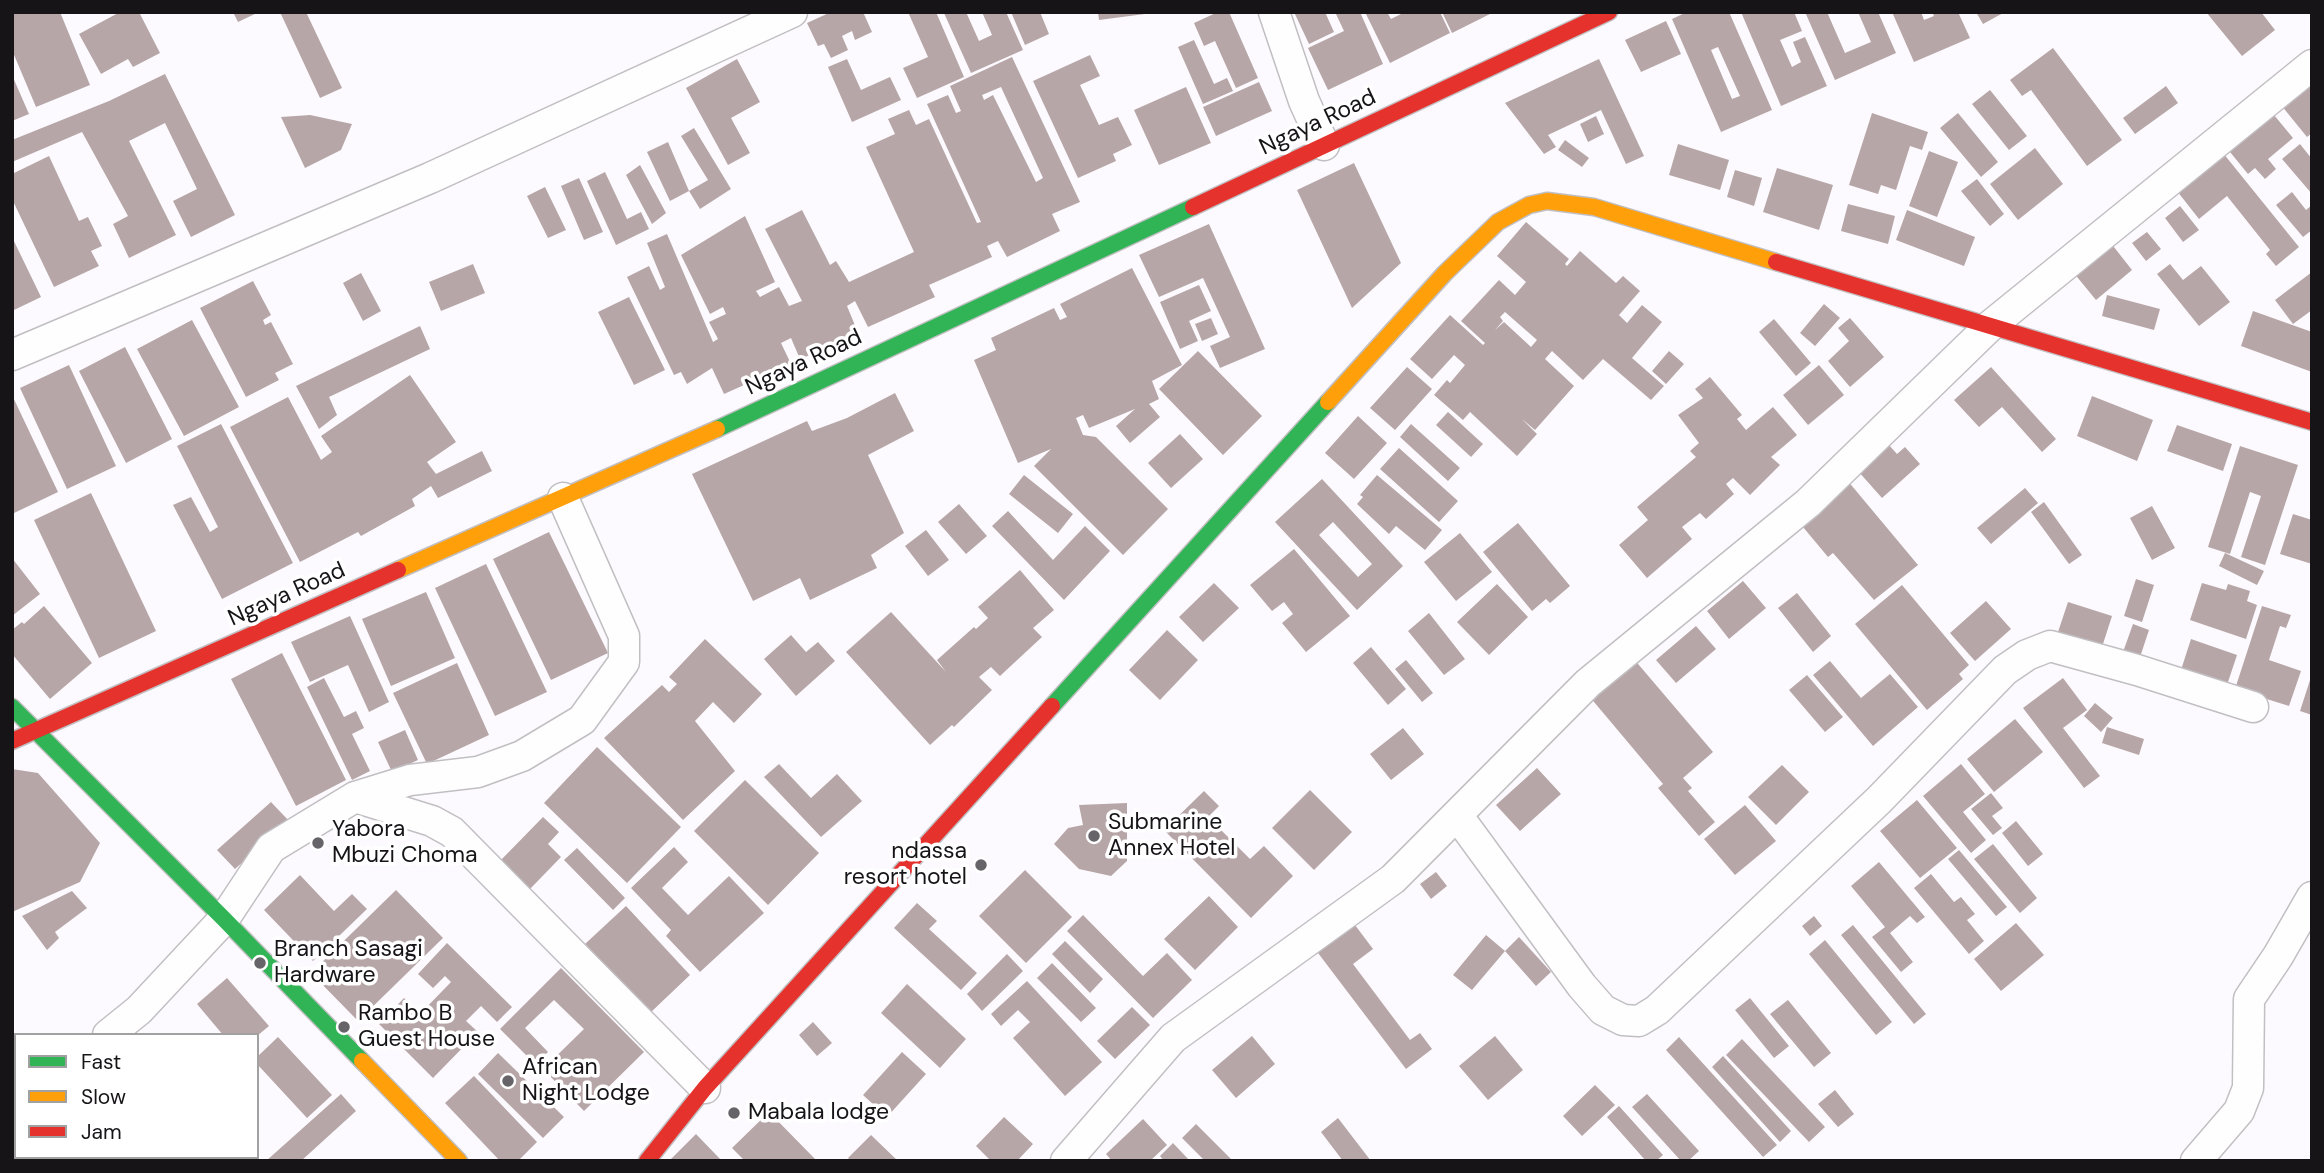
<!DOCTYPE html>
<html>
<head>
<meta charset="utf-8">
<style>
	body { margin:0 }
	#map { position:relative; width:2324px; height:1173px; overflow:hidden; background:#fcfafe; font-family:"DM Sans",sans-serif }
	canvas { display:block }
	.frame { position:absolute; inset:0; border:14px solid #161417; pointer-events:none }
	.legend { position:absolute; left:14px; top:1033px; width:245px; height:126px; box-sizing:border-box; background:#fff; border:2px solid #a2a1a2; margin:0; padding:9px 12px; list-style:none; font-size:21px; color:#161417 }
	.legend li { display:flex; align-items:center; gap:14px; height:35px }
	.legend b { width:35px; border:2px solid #a2a1a2 }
</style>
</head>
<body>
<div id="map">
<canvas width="2324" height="1173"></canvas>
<div class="frame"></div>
<ul class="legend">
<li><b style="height:9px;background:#30b455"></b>Fast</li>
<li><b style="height:9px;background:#ff9f0a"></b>Slow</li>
<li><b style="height:9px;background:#e5322d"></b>Jam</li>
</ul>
</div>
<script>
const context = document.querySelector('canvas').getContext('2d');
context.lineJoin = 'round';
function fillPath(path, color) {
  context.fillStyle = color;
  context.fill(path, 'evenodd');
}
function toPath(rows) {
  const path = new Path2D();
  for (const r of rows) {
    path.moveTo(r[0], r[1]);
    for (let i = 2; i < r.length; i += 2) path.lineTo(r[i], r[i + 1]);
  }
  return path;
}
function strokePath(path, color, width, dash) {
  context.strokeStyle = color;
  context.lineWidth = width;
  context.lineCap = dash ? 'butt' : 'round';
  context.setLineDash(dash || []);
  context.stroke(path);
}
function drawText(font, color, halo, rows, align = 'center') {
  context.font = font + ' "DM Sans",sans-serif';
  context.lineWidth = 7;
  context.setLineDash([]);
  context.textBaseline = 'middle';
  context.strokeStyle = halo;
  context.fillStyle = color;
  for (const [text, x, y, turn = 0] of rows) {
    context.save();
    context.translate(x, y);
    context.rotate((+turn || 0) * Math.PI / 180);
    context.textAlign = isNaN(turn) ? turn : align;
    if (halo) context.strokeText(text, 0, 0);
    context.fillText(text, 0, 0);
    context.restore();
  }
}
fillPath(toPath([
	[12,12,60,12,90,85,36,107,12,50],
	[120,12,139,12,160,53,133,67,128,59,101,74,79,34],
	[233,12,259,12,238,22],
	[280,12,306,12,342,88,320,98],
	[831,12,863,12,872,32,855,40,852,31,842,36,848,50,831,58,824,44,818,46,807,23],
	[908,12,936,12,964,77,917,98,903,68,928,57],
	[946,12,966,12,979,41,992,35,982,12,1006,12,1023,50,971,73,944,13],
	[1011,12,1040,12,1049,34,1025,45],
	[1098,12,1145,12,1145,14,1099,20],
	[1218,12,1229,12,1258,78,1236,88,1215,41,1204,46,1194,23],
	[1294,12,1325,12,1334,32,1309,44],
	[1335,12,1360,12,1383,64,1328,90,1308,48,1344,31],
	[1365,12,1387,12,1391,19,1405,12,1440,12,1450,33,1390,63],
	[1442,12,1494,12,1452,33],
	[1687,12,1729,12,1772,110,1721,132,1672,19],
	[1718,47,1740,96,1732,99,1711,50],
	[1741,12,1794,12,1802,31,1780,40,1792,67,1801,62,1793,42,1805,37,1827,86,1781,106],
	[1805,12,1827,12,1845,53,1871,42,1858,12,1878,12,1896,53,1835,80],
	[1892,12,1921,12,1924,20,1934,16,1932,12,1958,12,1970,38,1914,62],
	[1976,12,2005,12,1983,24],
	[2206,12,2261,12,2275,30,2242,56],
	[1666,21,1681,54,1641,72,1625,40],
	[1194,40,1214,84,1227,78,1233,91,1203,104,1178,47],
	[2053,48,2122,140,2087,166,2031,90,2022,96,2010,80],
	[1090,55,1100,76,1080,85,1099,125,1118,117,1132,145,1113,154,1116,161,1078,178,1033,81],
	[1012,57,1080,202,1052,214,1060,231,1007,257,998,241,987,246,992,257,929,285,935,297,868,327,855,301,847,306,859,335,800,359,791,338,781,343,791,364,724,394,712,368,687,384,681,372,674,375,627,277,649,266,660,290,665,287,647,243,667,234,713,342,718,339,709,322,726,314,723,307,710,314,681,255,745,216,775,282,756,291,760,297,779,287,789,306,802,301,765,229,802,210,830,265,836,261,849,282,914,252,866,147,895,134,888,119,909,110,916,125,929,119,977,223,981,222,927,104,948,95,956,113,961,111,950,86],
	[1001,87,1043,178,1036,182,993,95,984,100,982,95],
	[737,59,760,102,731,118,750,153,728,165,686,88],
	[847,59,861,90,890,77,901,100,852,122,828,67],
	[1599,59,1644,156,1626,164,1601,110,1548,135,1556,147,1544,154,1505,103],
	[165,74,235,215,191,237,173,201,197,189,165,123,129,141,176,235,129,258,113,224,128,216,82,132,12,162,12,140,109,101],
	[12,75,29,114,12,121],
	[2312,80,2312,133,2307,137,2281,105],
	[1259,82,1272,111,1216,136,1203,107],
	[2166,86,2178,103,2135,134,2123,118],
	[1186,87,1211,143,1159,165,1134,110],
	[1990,90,2027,136,2009,150,1972,104],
	[1872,113,1928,132,1922,150,1910,146,1896,190,1881,185,1878,194,1849,185],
	[1958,113,1998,162,1981,177,1940,128],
	[310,115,352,124,341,150,305,168,281,117],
	[2274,115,2293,138,2268,159,2276,169,2265,179,2255,168,2248,174,2230,152],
	[1596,116,1604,134,1588,142,1580,124],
	[694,128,731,189,700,209,689,191,708,180,681,136],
	[1565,140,1589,158,1582,167,1558,150],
	[668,142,689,191,670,201,647,152],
	[1678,144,1729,160,1720,190,1669,175],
	[2300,144,2312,159,2312,194,2282,159],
	[2035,148,2063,184,2018,220,1990,184],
	[1929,151,1958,162,1937,217,1909,206],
	[2223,153,2299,247,2276,266,2266,254,2270,250,2227,196,2199,219,2177,191],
	[49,156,79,221,88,217,102,246,91,251,99,266,54,287,12,199,12,174],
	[1354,163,1401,263,1352,308,1297,190],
	[640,165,666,213,652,224,626,175],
	[1777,168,1833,185,1819,230,1763,212],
	[1735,170,1762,178,1754,206,1727,197],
	[605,172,627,219,641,212,649,229,616,245,587,181],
	[579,178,603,232,584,240,561,186],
	[1977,179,2004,214,1990,226,1961,191],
	[545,187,566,230,548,238,527,196],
	[2292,192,2306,210,2312,205,2312,230,2303,237,2276,205],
	[1848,204,1895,216,1888,244,1841,231],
	[2180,206,2199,230,2183,242,2165,218],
	[1907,210,1975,237,1964,266,1896,240],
	[1526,222,1569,259,1565,264,1567,266,1580,251,1616,283,1623,276,1640,291,1619,315,1627,323,1642,305,1662,322,1632,358,1664,386,1651,400,1603,359,1583,380,1552,351,1545,359,1574,386,1535,430,1522,419,1537,434,1517,456,1470,412,1463,420,1434,395,1447,380,1450,383,1465,365,1454,355,1432,379,1410,359,1450,315,1483,345,1485,343,1461,321,1499,280,1515,295,1526,282,1497,256],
	[1505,312,1537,340,1531,347,1504,322,1495,330,1503,321,1500,317],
	[1209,224,1265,349,1220,368,1210,346,1230,337,1203,278,1159,297,1139,255],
	[2147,232,2161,249,2146,261,2132,243],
	[12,237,41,297,12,311],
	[2110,242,2132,270,2096,300,2073,272],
	[473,264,485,293,441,311,429,282],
	[2170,264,2183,280,2201,266,2230,302,2199,326,2157,274],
	[1132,268,1182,365,1152,381,1159,399,1149,404,1160,417,1130,443,1116,426,1135,409,1089,428,1083,415,1076,418,1083,435,1096,437,1168,509,1123,555,1034,466,1051,449,1018,463,974,360,996,350,991,338,1054,308,1060,320,1067,317,1060,304],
	[2312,272,2312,310,2293,324,2275,300],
	[361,273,381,311,363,321,343,283],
	[253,281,271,315,263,320,265,325,271,322,293,364,275,373,279,380,246,397,200,308],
	[1199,285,1211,311,1189,321,1198,341,1180,349,1160,302],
	[2107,295,2160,309,2154,330,2102,316],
	[629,297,665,370,634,385,598,312],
	[1824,304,1840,318,1815,346,1800,333],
	[2253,311,2312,332,2312,372,2241,346],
	[1211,318,1218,334,1202,341,1195,324],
	[1850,318,1884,357,1850,387,1828,361,1849,341,1838,328],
	[1774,319,1811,363,1796,376,1759,332],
	[192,320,239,407,184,436,137,349],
	[420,326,430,349,329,397,337,415,319,429,296,386],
	[125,347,172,439,126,463,79,371],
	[1198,351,1262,416,1223,455,1159,389],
	[1669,351,1684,364,1666,384,1652,371],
	[69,365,116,466,67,489,20,388],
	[1819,365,1844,395,1808,425,1783,395],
	[1407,367,1432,389,1395,430,1370,408],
	[1991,367,2056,439,2042,452,2002,407,1979,427,1954,400],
	[410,375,456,442,427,462,436,474,482,451,492,471,438,498,431,486,412,499,415,506,361,536,358,532,300,562,230,427,288,397,321,460,332,452,321,436],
	[1710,377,1742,415,1737,419,1746,430,1773,407,1797,435,1771,457,1780,465,1750,495,1733,478,1726,484,1734,494,1706,519,1700,513,1682,527,1692,539,1647,578,1619,545,1648,520,1637,507,1696,457,1690,451,1699,443,1678,415,1703,398,1695,389],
	[895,393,914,431,868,455,904,533,871,555,877,568,810,600,800,578,753,601,692,474,807,421,812,431,847,418],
	[12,395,58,492,12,514],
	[2092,396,2153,420,2137,461,2077,436],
	[1448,412,1483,444,1471,457,1436,425],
	[1358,416,1387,443,1354,479,1325,453],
	[221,424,293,563,222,599,173,505,191,497,210,532,218,527,177,446],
	[1411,424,1460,468,1448,481,1400,437],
	[2177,425,2232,444,2223,471,2167,451],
	[1180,434,1203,459,1171,488,1148,463],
	[1888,444,1897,454,1905,447,1920,464,1882,498,1858,471],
	[2240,446,2298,465,2265,565,2241,557,2261,496,2250,492,2230,554,2208,547],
	[1399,448,1458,501,1439,522,1380,469],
	[1024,475,1073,514,1058,533,1009,494],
	[1377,475,1442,530,1425,550,1396,526,1389,534,1357,504,1363,497,1360,495],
	[1322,479,1403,566,1357,610,1275,522],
	[1333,522,1372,564,1358,577,1319,535],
	[1847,480,1918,565,1874,600,1833,553,1828,557,1798,521],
	[2025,488,2038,503,1991,544,1977,528],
	[91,493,156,631,99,658,34,520],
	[2044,502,2082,555,2069,564,2031,512],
	[959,504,987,536,966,554,938,522],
	[2152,506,2175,548,2152,560,2130,518],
	[1008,511,1053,560,1085,526,1110,551,1064,600,992,526],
	[2293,514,2312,520,2312,564,2280,554],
	[1518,523,1570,586,1550,603,1546,599,1532,611,1483,552],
	[926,530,949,560,928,576,905,546],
	[549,532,608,653,551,680,493,559],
	[1460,533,1492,572,1456,601,1424,562],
	[1294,549,1350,616,1306,652,1282,623,1293,614,1284,602,1272,611,1250,585],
	[2225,553,2264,571,2257,585,2219,566],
	[12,558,40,594,12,616],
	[486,564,547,692,495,716,435,588],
	[1020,570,1054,610,1033,628,1042,637,1000,676,991,667,979,677,992,690,954,727,952,725,930,745,846,652,891,612,946,672,937,660,974,627,976,629,988,618,978,607],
	[2136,579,2154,585,2142,622,2124,616],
	[1743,581,1766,608,1729,639,1707,611],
	[1214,583,1239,608,1203,642,1179,617],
	[2202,583,2226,590,2228,584,2250,591,2247,601,2257,605,2246,639,2190,620],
	[1497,584,1528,617,1489,655,1457,622],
	[1902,585,1969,665,1959,674,1963,679,1927,710,1855,624],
	[426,592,455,658,391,686,362,619],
	[1797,593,1831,636,1813,652,1778,608],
	[1986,601,2011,629,1975,661,1950,633],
	[2068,602,2112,616,2102,647,2058,632],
	[44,606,92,663,50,699,12,654,12,630,22,622,24,624],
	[2262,606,2291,615,2286,628,2280,626,2269,660,2301,671,2289,706,2235,689],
	[1429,613,1465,659,1444,675,1408,631],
	[350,616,389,702,369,712,348,665,310,682,291,642],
	[2133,624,2149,630,2140,657,2123,652],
	[1696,626,1716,649,1676,683,1656,660],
	[1167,630,1198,660,1160,700,1129,670],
	[791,635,806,652,818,642,835,661,796,696,764,659],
	[705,639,762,694,734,723,713,702,695,721,735,771,683,820,604,738,662,685,669,692,677,684,669,677],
	[2191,639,2237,655,2226,688,2180,673],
	[1371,647,1406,689,1388,705,1353,663],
	[282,653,346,780,296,806,231,679],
	[1633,658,1713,752,1683,778,1692,788,1688,791,1715,822,1699,836,1658,788,1663,784,1589,696],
	[1406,660,1433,693,1422,702,1395,669],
	[1830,661,1861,698,1890,674,1918,707,1873,746,1813,675],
	[457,663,489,735,427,764,393,693],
	[1807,675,1843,717,1825,732,1789,690],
	[2311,677,2312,677,2312,715,2300,711],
	[324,678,344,717,356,711,364,728,352,734,370,771,352,780,307,687],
	[2063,678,2087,710,2063,728,2100,776,2084,788,2023,708],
	[2095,703,2113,718,2101,732,2084,716],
	[2015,719,2043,752,1994,792,1967,759],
	[2107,727,2144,739,2139,755,2102,743],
	[1403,728,1424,754,1391,780,1370,754],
	[405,730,418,760,392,772,378,742],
	[597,747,681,827,627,883,544,803],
	[779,764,811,798,837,774,862,801,821,837,764,777],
	[1961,764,1985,794,1963,812,1986,840,1971,853,1923,796],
	[1782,765,1809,792,1776,825,1748,797],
	[1537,768,1561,794,1520,831,1496,805],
	[12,769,38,773,100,843,80,882,12,912],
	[745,780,819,853,768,905,694,831],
	[1310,790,1352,832,1314,870,1272,828],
	[1204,791,1219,806,1208,817,1250,859,1264,846,1293,876,1251,918,1164,830],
	[1991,793,2003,808,1992,816,2002,828,1993,835,1971,809],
	[1917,800,1957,848,1920,878,1880,831],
	[271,802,289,821,235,869,217,850],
	[1127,803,1127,861,1111,876,1079,869,1054,844,1068,828,1083,825,1079,805],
	[1745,805,1776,841,1735,875,1704,839],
	[543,817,559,832,548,844,561,857,530,889,501,860],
	[2016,821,2043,854,2028,866,2002,833],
	[1993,844,2037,898,2020,913,1974,859],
	[674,847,688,862,662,888,688,915,729,876,764,913,700,972,666,936,671,930,631,888],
	[577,848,625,898,613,910,564,860],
	[1959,850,2007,907,1996,916,1948,859],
	[1879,862,1925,917,1917,923,1910,916,1890,933,1913,962,1901,972,1872,937,1885,927,1851,886],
	[1025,870,1072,917,1026,963,979,916],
	[1436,872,1447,886,1431,899,1420,884],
	[1931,874,1954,902,1961,897,1975,914,1967,920,1984,941,1969,954,1914,888],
	[300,875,334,911,352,894,367,909,313,961,264,910],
	[396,890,443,938,358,1021,311,973],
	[72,891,87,908,55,932,59,938,47,950,22,916],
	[1209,896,1238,927,1195,970,1164,939],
	[917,903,937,921,929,929,977,973,961,990,894,928],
	[626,906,690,975,650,1013,585,944],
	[1083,915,1143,976,1167,953,1192,980,1153,1018,1067,931],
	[1814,916,1822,926,1810,936,1802,926],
	[1352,921,1373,949,1353,964,1410,1040,1420,1033,1432,1049,1406,1069,1315,949],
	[2016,923,2044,955,2001,991,1974,959],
	[1853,925,1926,1014,1914,1024,1841,935],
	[1486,935,1505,951,1472,990,1453,975],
	[1519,937,1551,972,1536,986,1505,951],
	[1825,940,1892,1022,1876,1035,1809,954],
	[1065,941,1103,979,1090,993,1052,954],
	[447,943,512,1007,497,1022,481,1006,466,1021,478,1032,433,1078,379,1024,404,998,420,1014,451,982,445,976,433,988,418,974],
	[1007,954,1023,971,982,1011,967,994],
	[1052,963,1096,1008,1081,1022,1037,978],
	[561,968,644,1052,584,1111,543,1069,584,1029,554,1000,525,1028,548,1052,535,1064,500,1029],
	[227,978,269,1026,257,1036,223,1035,197,1004],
	[1027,981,1102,1062,1065,1096,1013,1038,1030,1022,1018,1010,1001,1026,991,1014],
	[907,984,966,1039,940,1068,881,1013],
	[1750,998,1789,1046,1774,1058,1735,1010],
	[1788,1000,1831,1053,1814,1067,1770,1014],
	[1132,1007,1150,1025,1115,1059,1097,1041],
	[813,1022,832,1043,817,1056,799,1035],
	[1252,1036,1275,1064,1236,1098,1212,1070],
	[1495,1036,1523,1070,1488,1100,1459,1066],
	[278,1037,332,1095,307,1118,257,1064,257,1057],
	[1679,1037,1777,1145,1763,1157,1666,1050],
	[1742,1039,1825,1127,1809,1142,1726,1055],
	[902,1052,926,1074,887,1117,863,1095],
	[498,1053,564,1117,543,1138,478,1074],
	[1723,1056,1791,1131,1780,1142,1712,1067],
	[474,1076,537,1142,518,1161,500,1161,445,1103],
	[1595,1085,1615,1105,1582,1136,1563,1116],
	[1835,1090,1854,1114,1838,1127,1818,1104],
	[341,1094,356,1111,301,1161,266,1161],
	[1647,1094,1699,1151,1688,1161,1681,1161,1632,1107],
	[1619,1106,1663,1155,1656,1161,1646,1161,1607,1117],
	[769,1112,817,1161,745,1161,732,1148],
	[1004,1117,1033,1144,1017,1161,991,1161,976,1146],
	[1338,1118,1371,1161,1343,1161,1321,1132],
	[1143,1119,1167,1145,1150,1161,1112,1161,1106,1154],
	[1196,1124,1233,1161,1205,1161,1182,1138],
	[696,1134,722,1161,669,1161],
	[871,1135,898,1161,851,1161,848,1158],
	[1173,1143,1190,1161,1164,1161,1160,1156],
	[59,1157,162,1157,158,1161,55,1161]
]), '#b7a6a7');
const street = toPath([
	[1274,12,1304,101,1324,145],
	[12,355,430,178,792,12],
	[355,797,432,821,452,832,705,1088],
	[1457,815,1582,986,1603,1010,1623,1020,1639,1021,1657,1010,1879,800,2005,670,2027,655,2050,646,2137,670,2253,707],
	[108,1035,139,1010,224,919,271,848,355,797,410,780,478,772,522,756,582,720,624,662,624,636,563,498],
	[12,1091,16,1089],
	[12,1144,16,1148],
	[1066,1161,1173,1038,1393,879,1588,683,1808,503,1990,326,2312,65],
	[2196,1161,2239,1111,2248,1088,2249,999,2278,956,2312,897]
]);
const fast = toPath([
	[717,429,1193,207],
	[1052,706,1328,402],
	[12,707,224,919,362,1061]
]);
const slow = toPath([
	[1328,402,1445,273,1498,222,1529,205,1547,201,1594,207,1776,262],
	[398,570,717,429],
	[362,1061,459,1161]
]);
const jam = toPath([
	[1193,207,1609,12],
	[1776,262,2312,422],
	[12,741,398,570],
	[647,1161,705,1088,1052,706]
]);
strokePath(street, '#c1bfc2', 33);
strokePath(fast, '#c1bfc2', 19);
strokePath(slow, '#c1bfc2', 19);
strokePath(jam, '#c1bfc2', 19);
strokePath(street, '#fffeff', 30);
strokePath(fast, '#30b455', 16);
strokePath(slow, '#ff9f0a', 16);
strokePath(jam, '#e5322d', 16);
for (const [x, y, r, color] of [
	[1094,836,7,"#666468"],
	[318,843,7,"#666468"],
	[981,865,7,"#666468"],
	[260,963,7,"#666468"],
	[344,1027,7,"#666468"],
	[508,1081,7,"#666468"],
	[734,1113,7,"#666468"]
]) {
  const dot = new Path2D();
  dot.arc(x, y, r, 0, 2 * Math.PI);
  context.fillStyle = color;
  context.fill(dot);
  strokePath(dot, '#fff', 2.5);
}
drawText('23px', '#161417', '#fff', [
	["Ngaya Road",1318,123,-25],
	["Ngaya Road",804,363,-25],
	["Ngaya Road",287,595,-24]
]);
drawText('23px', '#161417', '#fff', [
	["Submarine",1108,823],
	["Annex Hotel",1108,849],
	["Yabora",332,830],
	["Mbuzi Choma",332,856],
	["ndassa",967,852,"right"],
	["resort hotel",967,878,"right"],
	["Branch Sasagi",274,950],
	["Hardware",274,976],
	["Rambo B",358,1014],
	["Guest House",358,1040],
	["African",522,1068],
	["Night Lodge",522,1094],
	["Mabala lodge",748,1113]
], 'left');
</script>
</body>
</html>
